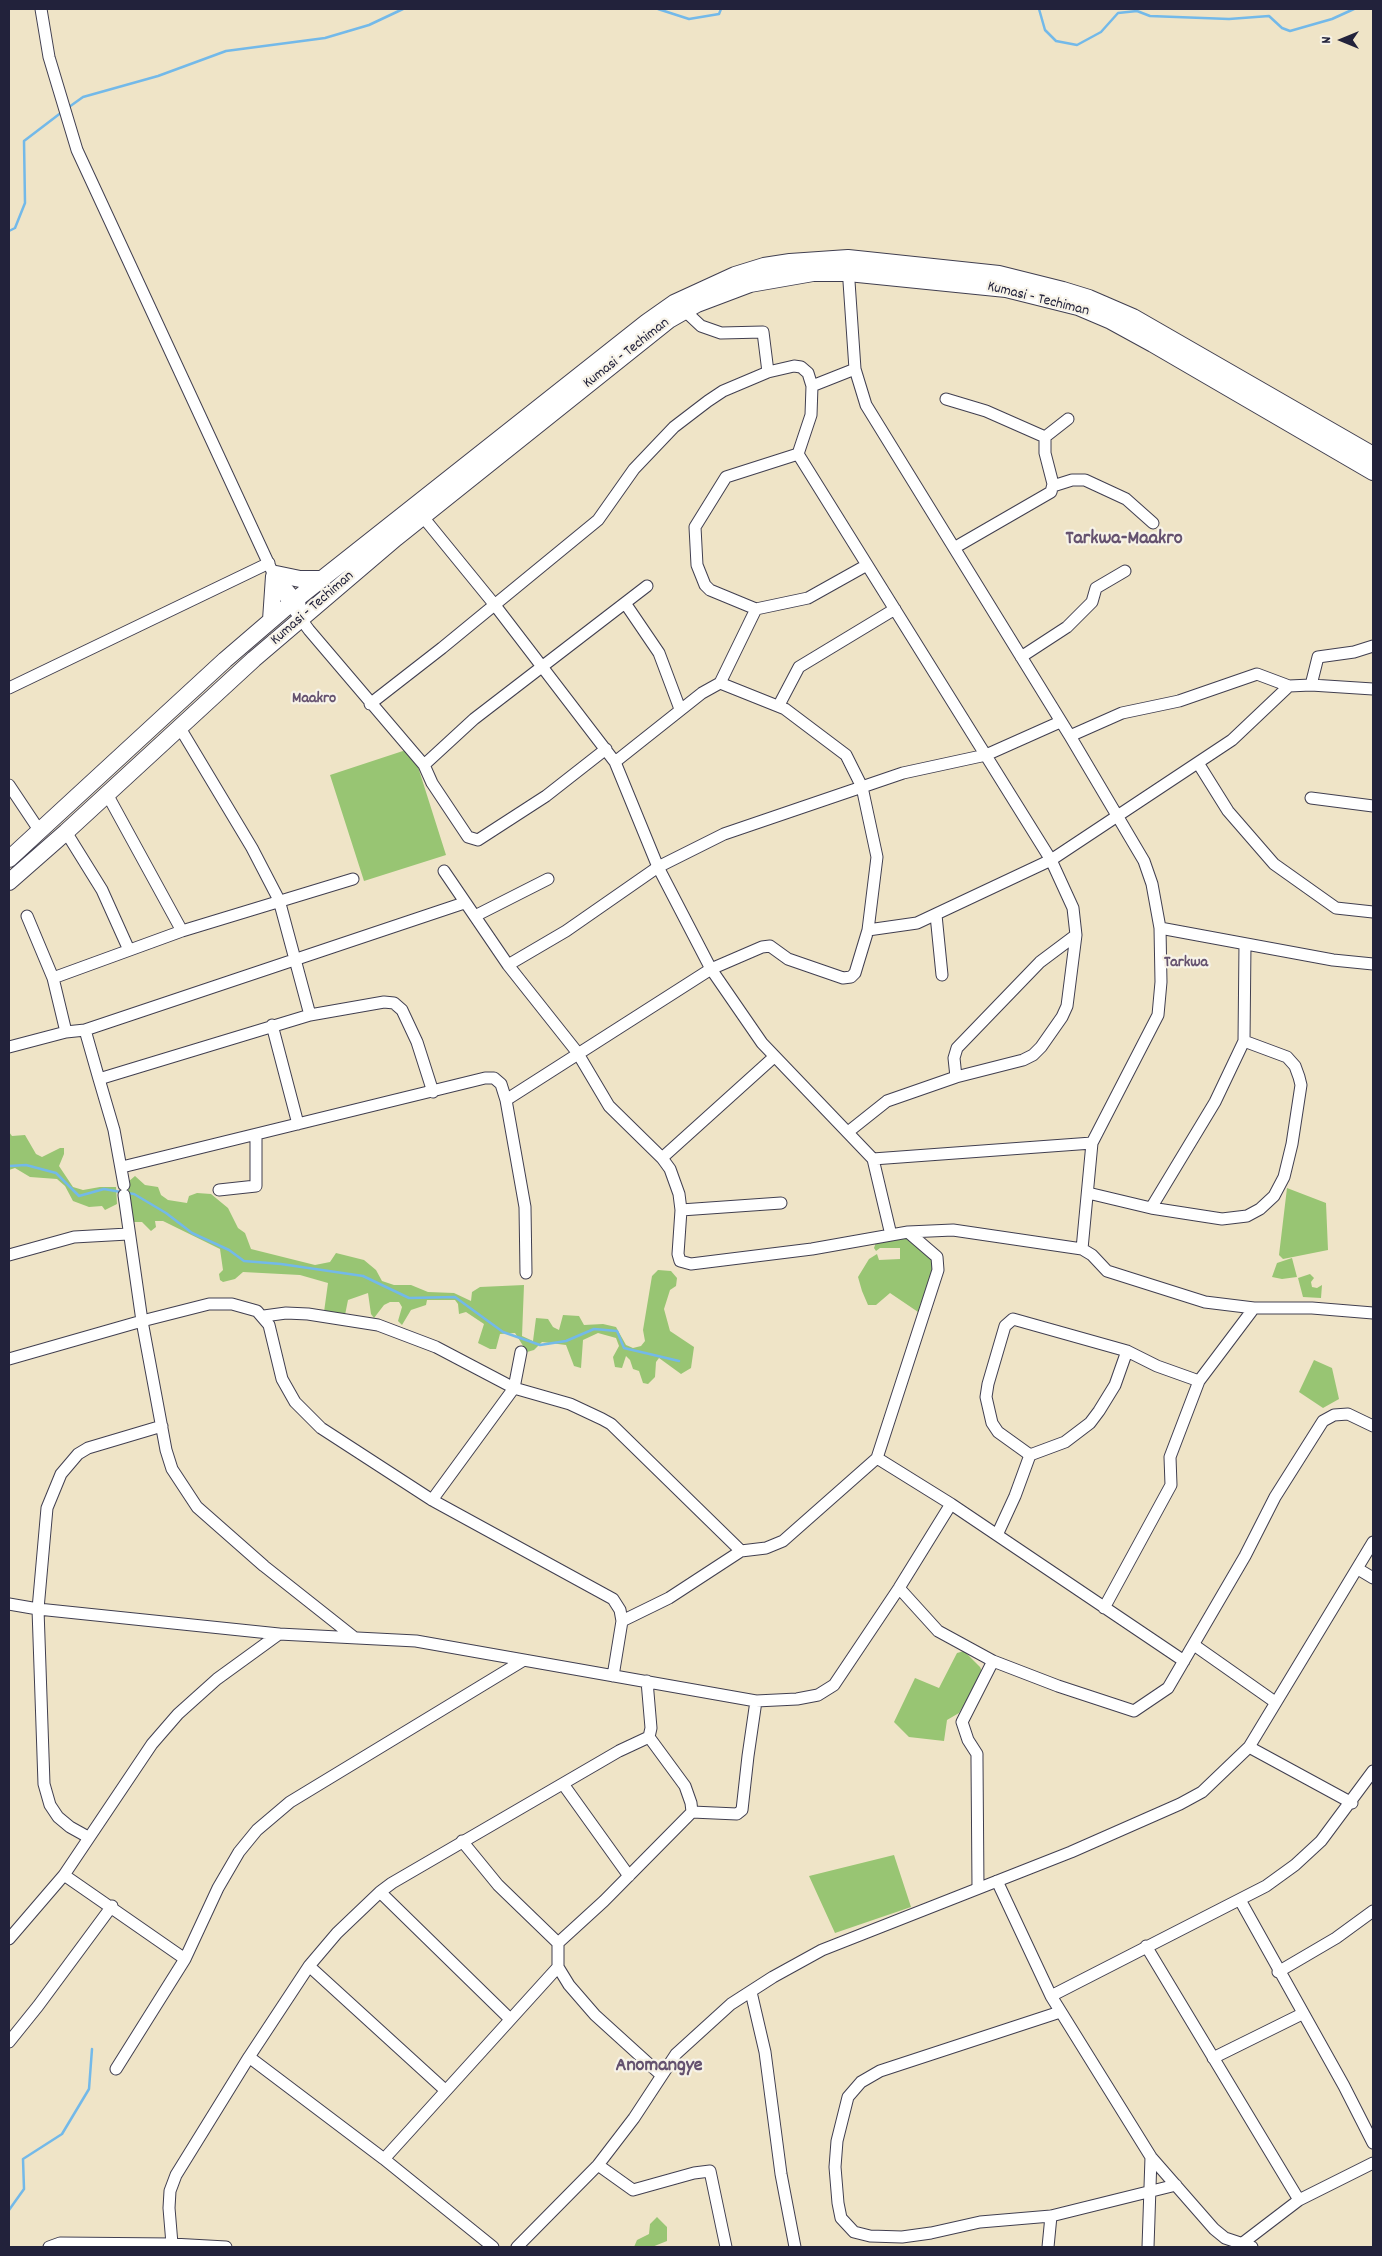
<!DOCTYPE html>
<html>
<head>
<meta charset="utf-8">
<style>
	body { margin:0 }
	#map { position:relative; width:1382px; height:2256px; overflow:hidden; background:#efe4c7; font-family:Dekko,sans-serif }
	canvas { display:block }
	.frame { position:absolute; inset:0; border:10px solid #22223b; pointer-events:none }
	.north { position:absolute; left:1317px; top:15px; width:50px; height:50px; -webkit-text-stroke:4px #f7f3e8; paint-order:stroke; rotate:270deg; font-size:14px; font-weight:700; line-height:20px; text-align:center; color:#22223b }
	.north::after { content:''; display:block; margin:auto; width:18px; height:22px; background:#22223b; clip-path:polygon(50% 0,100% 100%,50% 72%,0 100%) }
</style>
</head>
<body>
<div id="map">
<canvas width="1382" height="2256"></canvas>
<div class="frame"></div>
<div class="north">N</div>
</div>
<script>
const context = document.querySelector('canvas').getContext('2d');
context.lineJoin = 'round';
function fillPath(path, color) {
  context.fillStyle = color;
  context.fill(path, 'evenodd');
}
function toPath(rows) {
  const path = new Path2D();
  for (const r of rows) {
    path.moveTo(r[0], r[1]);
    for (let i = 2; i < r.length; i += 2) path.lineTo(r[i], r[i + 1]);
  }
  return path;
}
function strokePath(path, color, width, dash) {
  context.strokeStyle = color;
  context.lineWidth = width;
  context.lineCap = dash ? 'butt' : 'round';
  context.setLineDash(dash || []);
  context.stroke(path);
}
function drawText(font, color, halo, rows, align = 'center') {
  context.font = font + ' Dekko,sans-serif';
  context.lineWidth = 4.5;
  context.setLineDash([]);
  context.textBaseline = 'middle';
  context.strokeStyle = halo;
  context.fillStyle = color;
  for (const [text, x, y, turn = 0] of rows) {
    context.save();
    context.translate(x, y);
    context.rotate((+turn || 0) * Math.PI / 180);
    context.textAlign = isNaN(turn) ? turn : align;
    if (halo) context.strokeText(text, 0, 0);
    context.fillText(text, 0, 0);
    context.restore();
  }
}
fillPath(toPath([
	[412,748,446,855,364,881,330,775],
	[9,1132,12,1136,25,1135,36,1154,42,1157,60,1148,64,1148,64,1154,59,1166,73,1187,83,1190,100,1187,116,1187,117,1204,105,1210,102,1206,89,1207,73,1201,65,1186,57,1179,30,1177,15,1168,9,1170],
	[135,1176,145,1185,158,1187,161,1195,168,1200,187,1203,189,1196,197,1193,211,1194,228,1208,238,1228,245,1233,251,1249,315,1265,330,1262,336,1253,364,1260,376,1270,382,1281,394,1285,411,1285,428,1292,454,1293,471,1301,472,1292,480,1287,524,1285,522,1336,533,1341,536,1318,548,1319,553,1327,559,1330,563,1315,579,1316,584,1325,603,1324,616,1327,626,1345,633,1348,641,1346,645,1341,643,1330,652,1276,658,1270,671,1271,677,1278,676,1286,670,1290,664,1309,670,1331,694,1347,691,1368,681,1374,659,1358,656,1362,655,1377,648,1384,643,1383,639,1371,633,1369,630,1360,626,1356,622,1368,615,1367,613,1357,619,1346,616,1338,598,1333,583,1340,581,1368,574,1366,566,1345,542,1342,534,1350,527,1352,515,1333,500,1334,496,1349,490,1349,478,1343,484,1324,466,1312,459,1314,458,1304,455,1300,427,1300,426,1305,411,1310,402,1325,398,1321,402,1307,399,1302,390,1302,384,1305,374,1318,371,1314,368,1293,348,1300,345,1315,324,1312,328,1283,300,1275,243,1272,235,1279,223,1282,220,1280,219,1274,223,1270,220,1249,163,1221,155,1221,156,1227,151,1231,142,1222,130,1222,128,1182],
	[1287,1188,1326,1203,1328,1250,1283,1259,1279,1255],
	[897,1238,909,1239,933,1259,935,1265,932,1271,934,1280,921,1314,890,1293,876,1305,868,1305,862,1291,858,1277,869,1259,877,1254,879,1260,900,1259,900,1248,880,1248,876,1251,874,1248,876,1242],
	[1292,1258,1297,1277,1282,1279,1272,1277,1277,1263],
	[1310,1274,1314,1278,1311,1282,1312,1287,1317,1288,1322,1285,1321,1298,1303,1297,1298,1278],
	[1314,1360,1332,1368,1339,1399,1323,1408,1299,1392],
	[964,1651,980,1667,983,1673,959,1713,947,1720,944,1741,909,1737,894,1722,915,1678,939,1688,957,1653],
	[894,1855,911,1907,835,1933,809,1876],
	[657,2217,667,2227,667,2241,652,2247,634,2247,637,2240,649,2234,650,2224]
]), '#98c573');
strokePath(toPath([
	[658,9,689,19,719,14,721,9],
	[1039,9,1045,30,1056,41,1077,45,1101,32,1118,13,1137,11,1150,16,1229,19,1269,16,1282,28,1290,31,1332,19,1354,9],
	[69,107,83,97,158,76,226,51,325,38,369,25,403,9],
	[9,231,15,228,25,203,24,141,62,112],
	[9,1166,26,1165,56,1173,79,1196,104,1189,121,1192],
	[126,1193,134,1194,166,1213,192,1233,229,1250,244,1261,281,1264,363,1276,409,1298,455,1297,503,1332,540,1345,566,1341,594,1329,617,1331,624,1348,679,1361],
	[9,2210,24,2189,23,2159,62,2134,89,2089,92,2049]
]), '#73b9e9', 2.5);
const minor = toPath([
	[41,9,49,57,77,150,272,571,276,585,309,630,424,765],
	[848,267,855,369,866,405,1070,736,1144,861,1152,884,1160,928,1161,982,1158,1015,1092,1143,1082,1249],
	[685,311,701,326,721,333,763,332,768,372],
	[946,399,986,411,1045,437,1068,419],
	[1053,486,1072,480,1085,480,1126,499,1153,523],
	[423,517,494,604,615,762,658,867,711,969,762,1043,873,1159,891,1235,908,1232,953,1230,1082,1249,1092,1255,1107,1271,1205,1302,1254,1308,1312,1308,1373,1313],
	[954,548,1051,492,1053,484,1045,453,1045,437],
	[277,576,300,604],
	[625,603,659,653,680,709],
	[756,609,710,590,705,585,697,565,695,527,726,477,798,454],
	[1021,657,1067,627,1092,602,1096,588,1125,571],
	[1311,685,1318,657,1354,652,1373,646],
	[9,688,269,563],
	[370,704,442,648,598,520,634,469,674,427,708,401,723,391,768,372,794,366,801,367,808,373,812,386],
	[779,705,799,667,895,609],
	[1070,736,1122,713,1179,701,1257,674,1289,686],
	[606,749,546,796,478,840,468,837,432,783,424,765,474,719,647,586],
	[615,762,702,693,720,683,756,609,808,598,867,565],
	[1198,763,1228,811,1274,864,1336,908,1373,912],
	[9,785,39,830],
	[107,794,182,931],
	[1311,798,1373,806],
	[66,832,102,890,129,950],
	[444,871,508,965,577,1052,609,1106,662,1158,670,1169,679,1194,681,1210,678,1254,680,1261,691,1264,812,1249,891,1235],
	[936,915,942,975],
	[27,916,53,978,66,1032],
	[475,916,548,879],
	[1160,928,1333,960,1373,964],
	[868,930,917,923,1051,860,1232,740,1289,686,1311,685,1373,689],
	[508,965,566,931,658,867,724,834,903,773,986,755,1060,722],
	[53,978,182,931,353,879],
	[310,1015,384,1002,394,1003,402,1010,417,1042,433,1092],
	[272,1025,298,1124],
	[85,1030,99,1079,310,1015,279,900,252,848,180,728],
	[9,1047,66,1032,85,1030,464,903],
	[956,1077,954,1058,957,1048,1040,962,1076,935],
	[99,1079,114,1130,124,1185],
	[506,1100,711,969,762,947,770,946,788,959,843,978,851,977,855,973,868,930,877,857,862,787,846,755,785,709,720,683],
	[848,1132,887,1101,956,1077,1023,1060,1033,1055,1041,1047,1062,1017,1067,1006,1076,935,1073,908,1051,860,798,454,811,415,812,386,855,369],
	[662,1158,774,1057],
	[873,1159,1092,1143],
	[122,1167,485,1078,494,1078,501,1084,506,1100,525,1207,526,1273],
	[219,1190,256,1186,256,1135],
	[1088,1193,1151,1208,1222,1219,1247,1216,1260,1209,1274,1196,1284,1177,1292,1144,1301,1085,1299,1077,1295,1066,1287,1057,1244,1041],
	[124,1195,142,1321,166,1450,172,1469,197,1507,264,1566,355,1638],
	[1151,1208,1215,1102,1244,1041,1245,944],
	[681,1210,781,1203],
	[9,1255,74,1237,128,1234],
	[264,1316,286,1313,308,1314,378,1325,436,1347,514,1388,570,1404,602,1419,611,1424,741,1551],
	[1127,1351,1115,1385,1099,1411,1090,1423,1065,1442,1030,1455,998,1432,992,1423,986,1397,988,1384,1005,1326,1013,1319,1127,1351,1157,1366,1199,1381,1254,1308],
	[9,1359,142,1321,209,1304,232,1304,257,1311,269,1325,282,1379,295,1402,321,1428,432,1500,613,1599,620,1610,622,1621,613,1676],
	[877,1458,951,1504,1184,1661],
	[432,1500,514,1388,521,1352],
	[997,1535,1015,1496,1030,1455],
	[1358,1569,1373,1578],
	[899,1588,938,1631,993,1661,1058,1686,1134,1711,1168,1688,1245,1556,1275,1497,1323,1421,1334,1415,1348,1414,1373,1426],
	[9,1604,38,1609,279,1634,416,1641,756,1701,797,1699,818,1695,834,1685,899,1588,951,1504],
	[1104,1608,1171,1485,1170,1457,1199,1381],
	[622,1621,669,1598,741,1551,766,1548,783,1541,877,1458,938,1270,937,1257,908,1232],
	[1194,1645,1275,1702],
	[1249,1747,1352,1803],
	[563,1784,629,1876],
	[692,1812,737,1814,742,1810,748,1756,756,1701],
	[88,1837,70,1827,58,1817,50,1805,44,1784,38,1609,47,1508,61,1474,78,1454,88,1448,162,1426],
	[462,1841,498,1885,558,1943,558,1967,569,1985,595,2015,660,2074],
	[64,1875,185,1959],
	[997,1881,1051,1996,1151,2157,1214,2229,1225,2238,1252,2247],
	[978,1888,977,1761,977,1754,968,1740,962,1722,993,1661],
	[380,1892,510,2019],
	[1240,1900,1344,2086,1373,2143],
	[9,1939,64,1875,152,1744,178,1714,217,1679,279,1634],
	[558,1943,604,1901,692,1812,691,1803,685,1786,649,1737],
	[1146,1946,1299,2200],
	[309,1966,445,2090],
	[1278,1972,1336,1938,1373,1911],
	[751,1992,765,2052,781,2174,795,2247],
	[1051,1996,1266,1886,1295,1865,1321,1841,1373,1771],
	[1060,2012,880,2071,861,2082,848,2097,837,2141,835,2167,838,2203,841,2218,854,2232,870,2236,902,2237,931,2233,980,2222,1051,2216,1176,2185],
	[9,2042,38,2006,112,1906],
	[249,2057,384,2159,493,2247],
	[1213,2058,1302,2014],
	[116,2069,185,1959,218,1888,239,1852,257,1830,290,1802,524,1660],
	[384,2159,558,1967],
	[598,2165,633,2190,694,2173,710,2171,726,2247],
	[1244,2242,1299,2200,1373,2163],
	[49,2247,60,2243,172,2244,171,2247],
	[226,2247,172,2244,169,2208,170,2191,176,2175,249,2057,309,1966,337,1933,380,1892,392,1883,619,1751,649,1737,651,1728,647,1681],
	[517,2247,598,2165,634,2118,676,2054,731,2004,773,1977,822,1950,1071,1852,1180,1804,1202,1792,1249,1747,1373,1542],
	[1048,2247,1051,2216],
	[1148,2247,1151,2157]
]);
const highway = toPath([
	[276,574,300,579,322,579],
	[271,620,274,576],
	[9,859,225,660,289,605,647,322,674,303,735,275,764,266,790,262,848,258,999,274,1063,290,1089,298,1133,317,1373,455],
	[9,882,66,832,254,659,396,538,669,320,697,304,750,284,813,273,848,273,1006,289,1078,307,1111,321,1153,344,1373,472]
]);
strokePath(minor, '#413f50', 13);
strokePath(highway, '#413f50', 18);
strokePath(minor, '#fff', 11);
strokePath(highway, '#fff', 16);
drawText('15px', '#22223b', '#f7f3e8', [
	["Kumasi - Techiman",1038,300,14],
	["Kumasi - Techiman",627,354,-38],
	["Kumasi - Techiman",313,609,-41]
]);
drawText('bold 16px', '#65526f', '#f7f3e8', [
	["Maakro",314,700],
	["Tarkwa",1186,964]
]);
drawText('bold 20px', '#65526f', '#f7f3e8', [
	["Tarkwa-Maakro",1124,540],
	["Anomangye",659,2067]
]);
</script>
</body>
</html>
